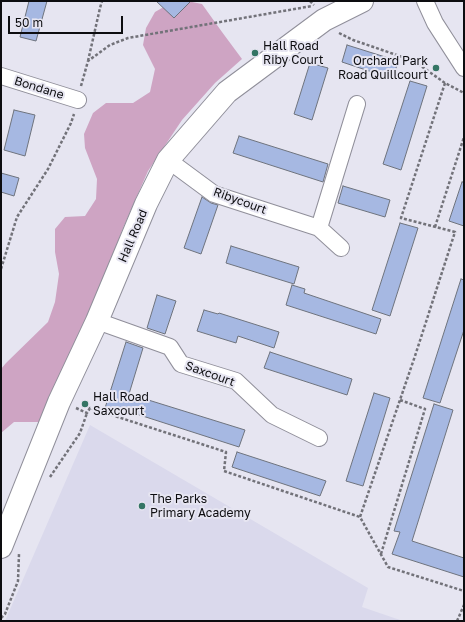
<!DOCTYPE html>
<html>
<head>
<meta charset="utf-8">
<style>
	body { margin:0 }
	#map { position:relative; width:465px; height:622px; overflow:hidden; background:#e6e5f1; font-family:"Golos Text",sans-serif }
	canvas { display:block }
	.frame { position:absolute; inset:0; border:2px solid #0d0d10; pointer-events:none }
	.scale { position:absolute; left:8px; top:16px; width:115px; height:18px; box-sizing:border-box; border:2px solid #0d0d10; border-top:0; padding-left:5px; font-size:12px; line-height:14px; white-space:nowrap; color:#0d0d10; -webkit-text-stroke:3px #e6e5f1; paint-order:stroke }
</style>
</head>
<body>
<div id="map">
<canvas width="465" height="622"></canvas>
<div class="frame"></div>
<div class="scale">50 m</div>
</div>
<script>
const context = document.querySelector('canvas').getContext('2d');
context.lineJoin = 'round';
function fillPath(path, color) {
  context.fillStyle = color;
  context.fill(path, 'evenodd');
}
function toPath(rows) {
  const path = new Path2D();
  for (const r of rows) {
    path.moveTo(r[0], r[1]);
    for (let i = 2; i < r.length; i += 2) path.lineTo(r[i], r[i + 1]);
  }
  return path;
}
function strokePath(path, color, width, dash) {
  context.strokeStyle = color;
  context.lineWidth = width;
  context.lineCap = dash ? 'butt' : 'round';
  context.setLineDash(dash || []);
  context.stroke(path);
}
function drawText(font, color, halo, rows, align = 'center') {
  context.font = font + ' "Golos Text",sans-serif';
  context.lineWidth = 4;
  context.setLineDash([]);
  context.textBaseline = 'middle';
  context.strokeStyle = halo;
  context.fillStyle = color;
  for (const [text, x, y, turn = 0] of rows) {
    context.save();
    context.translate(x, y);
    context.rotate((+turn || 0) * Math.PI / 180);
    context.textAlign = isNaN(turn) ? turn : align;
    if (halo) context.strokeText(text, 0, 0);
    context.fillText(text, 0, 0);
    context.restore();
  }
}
fillPath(toPath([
	[90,425,368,588,362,607,403,621,5,621]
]), '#dad9ec');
fillPath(toPath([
	[174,1,187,1,202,4,222,32,242,59,215,83,182,120,148,171,123,228,95,303,40,422,14,422,1,433,1,369,6,363,48,322,55,302,59,274,55,252,55,229,65,217,85,216,96,199,97,179,85,148,84,134,93,113,106,103,133,103,150,92,155,69,143,45,146,28,155,12]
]), '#cea4c3');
const building = toPath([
	[29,1,47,1,36,41,20,37,29,1],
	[156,1,191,1,174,18,156,1],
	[347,45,398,61,393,79,342,62,347,45],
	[310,63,328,68,312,120,294,114,310,63],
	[410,81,427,86,401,170,383,164,410,81],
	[14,110,35,115,25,156,4,150,14,110],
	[239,136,328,164,323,182,233,153,239,136],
	[1,173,19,178,14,196,1,192,1,173],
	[462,182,464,182,464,226,449,221,462,182],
	[343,186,390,200,385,217,338,203,343,186],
	[202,197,211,203,218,205,201,254,184,248,202,197],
	[400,223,418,228,390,316,372,310,400,223],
	[231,246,299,267,294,284,226,263,231,246],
	[461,279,464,280,464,330,440,403,423,398,461,279],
	[292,285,305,289,304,293,381,319,376,334,286,305,292,285],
	[157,295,176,301,165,334,147,328,157,295],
	[204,310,218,314,219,313,279,332,274,348,238,336,236,343,197,331,204,310],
	[126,342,143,348,129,394,245,430,239,447,124,410,123,413,105,408,126,342],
	[270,352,352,379,347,395,264,368,270,352],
	[374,393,390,398,363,486,346,481,374,393],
	[434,404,453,410,412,541,464,558,464,577,392,554,400,532,394,531,434,404],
	[237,452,326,481,320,496,232,467,237,452]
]);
fillPath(building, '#a6b8e2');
strokePath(building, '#6e737d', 1);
const street = toPath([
	[425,1,435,23,464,68],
	[1,76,78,100],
	[168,160,214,194,319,228,341,248],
	[319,228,357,104],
	[97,321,170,347,181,364,236,381,272,415,319,438]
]);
const secondary = toPath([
	[1,547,59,402,97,321,146,204,168,160,227,92,324,20,362,1]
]);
strokePath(street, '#908f9a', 18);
strokePath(secondary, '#908f9a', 24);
strokePath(toPath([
	[310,1,314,5],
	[339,33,353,40,414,61,445,83,464,93],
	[88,61,100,8,102,1],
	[445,83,401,218,455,232,415,356,360,517,388,567,464,591],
	[81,86,88,61,110,45,128,38,312,6],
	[435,227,464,137],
	[1,269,17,217,48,169,71,123,74,114],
	[76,408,87,413,90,408,226,452,224,471,360,517],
	[50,477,80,433,87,413],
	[381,554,425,409,400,400],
	[1,618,5,614,18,581,19,554],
	[457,621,464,605]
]), '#727279', 2.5, [3, 2]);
strokePath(street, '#fff', 16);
strokePath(secondary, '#fff', 22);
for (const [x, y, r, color] of [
	[255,53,4,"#347564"],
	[436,68,4,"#347564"],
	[85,404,4,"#347564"],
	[142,506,4,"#347564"]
]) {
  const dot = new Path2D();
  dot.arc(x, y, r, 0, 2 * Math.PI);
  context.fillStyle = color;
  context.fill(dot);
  strokePath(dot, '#e6e5f1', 1.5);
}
drawText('12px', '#0d0d10', '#e6e5f1', [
	["Hall Road",263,46],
	["Riby Court",263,60],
	["Orchard Park",428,61,"right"],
	["Road Quillcourt",428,75,"right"],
	["Hall Road",93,397],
	["Saxcourt",93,411],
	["The Parks",150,499],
	["Primary Academy",150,513]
], 'left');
drawText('12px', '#0d0d10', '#e6e5f1', [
	["Bondane",39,88,17],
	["Ribycourt",240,201,20],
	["Hall Road",133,236,-67],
	["Saxcourt",210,374,20]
]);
</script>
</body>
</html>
